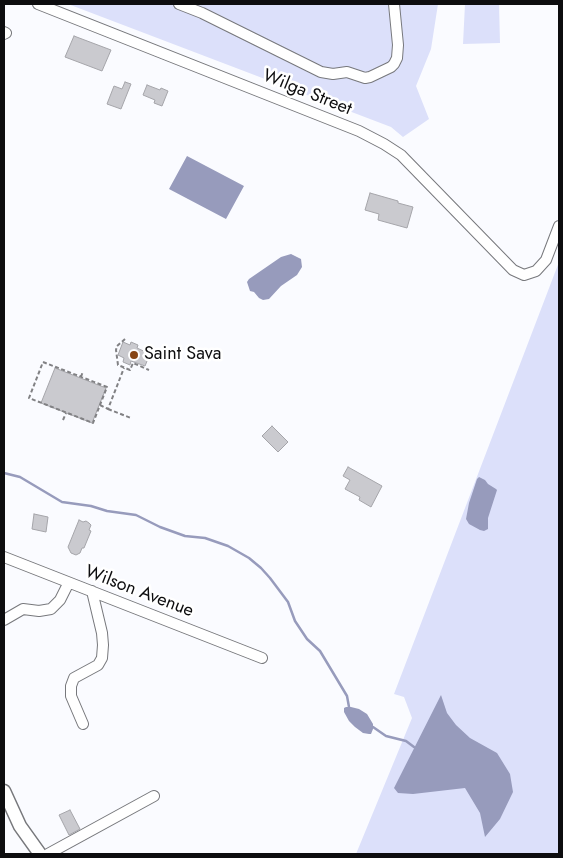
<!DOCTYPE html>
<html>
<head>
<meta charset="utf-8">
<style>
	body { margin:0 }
	#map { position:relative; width:563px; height:858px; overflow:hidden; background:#fafbff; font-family:Jost,sans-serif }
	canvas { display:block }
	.frame { position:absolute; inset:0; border:5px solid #0d0d0f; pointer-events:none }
</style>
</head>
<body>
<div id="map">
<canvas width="563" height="858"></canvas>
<div class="frame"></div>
</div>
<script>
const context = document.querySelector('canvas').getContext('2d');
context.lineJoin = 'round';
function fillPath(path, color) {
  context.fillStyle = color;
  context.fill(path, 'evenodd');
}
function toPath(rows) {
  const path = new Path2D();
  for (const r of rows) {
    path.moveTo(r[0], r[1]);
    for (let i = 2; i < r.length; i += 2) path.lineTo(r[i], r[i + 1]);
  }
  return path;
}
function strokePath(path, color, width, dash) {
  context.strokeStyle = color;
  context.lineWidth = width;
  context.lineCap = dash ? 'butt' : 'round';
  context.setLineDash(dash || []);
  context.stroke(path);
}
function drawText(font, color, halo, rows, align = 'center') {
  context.font = font + ' Jost,sans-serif';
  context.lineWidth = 5;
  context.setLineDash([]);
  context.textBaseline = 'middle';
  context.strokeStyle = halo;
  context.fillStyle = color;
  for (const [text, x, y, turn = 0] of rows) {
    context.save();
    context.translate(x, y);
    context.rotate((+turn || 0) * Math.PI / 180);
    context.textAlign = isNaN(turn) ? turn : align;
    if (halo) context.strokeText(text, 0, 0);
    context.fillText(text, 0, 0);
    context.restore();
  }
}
fillPath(toPath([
	[68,4,438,4,431,49,416,86,429,119,403,137,391,127],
	[465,4,499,4,500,43,463,44],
	[559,262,559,854,356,854,412,718,404,697,394,694]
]), '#dce0fa');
fillPath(toPath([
	[187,156,244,186,226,219,169,189],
	[291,254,301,259,302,267,297,275,281,286,269,299,263,300,259,298,254,292,250,291,247,282,249,279,281,257],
	[479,477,485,480,488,484,496,489,497,490,488,518,488,529,484,531,480,530,469,524,466,519,469,503,477,479],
	[441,695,447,713,456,725,470,738,497,753,510,774,513,792,500,819,485,837,480,813,465,788,413,794,398,793,394,788],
	[346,707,351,707,359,709,367,714,373,724,373,729,371,734,369,734,363,733,355,727,349,721,344,712,344,708]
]), '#979bbc');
strokePath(toPath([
	[4,473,20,477,62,502,91,506,107,511,136,515,160,527,185,536,205,538,228,546,249,558,261,568,270,578,288,602,295,621,307,639,320,651,347,696,349,707],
	[373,727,386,736,406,741,414,747]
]), '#979bbc', 2.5);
const building = toPath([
	[74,36,111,50,102,71,65,57,74,36],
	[125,82,131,84,121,109,107,104,114,86,122,89,125,82],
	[147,85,160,90,161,88,168,91,162,106,154,103,155,100,143,95,147,85],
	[370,193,398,201,398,203,413,207,407,228,378,220,379,214,365,210,370,193],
	[123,342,130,345,131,342,138,345,137,348,150,354,145,366,131,361,130,365,123,362,124,358,118,355,123,342],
	[55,368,106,388,92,423,41,403,55,368],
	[272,426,288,442,278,452,262,436,272,426],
	[348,467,382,486,371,507,359,500,360,497,345,489,350,480,343,476,348,467],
	[34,514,48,517,46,532,32,529,34,514],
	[79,520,83,522,86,521,89,523,91,525,89,530,91,531,84,548,82,548,80,553,76,555,71,553,68,547,79,520],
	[70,810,80,829,69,835,59,815,70,810]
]);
fillPath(building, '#cacacf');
strokePath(building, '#a5a5aa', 1);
const minor = toPath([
	[38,4,359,131,384,144,401,155,513,270,524,275,536,271,546,260,559,226],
	[179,4,202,13,321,72,333,74,347,72,365,78,370,77,391,67,394,64,397,58,398,45,394,4],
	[4,32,6,33,4,34],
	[4,557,262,658],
	[4,620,23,609,39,611,51,609,60,600,67,586,70,583],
	[83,724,71,696,71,686,74,678,98,665,102,658,103,645,102,633,92,591],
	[48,854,154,796]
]);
const major = toPath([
	[4,791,20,826,40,854]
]);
strokePath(minor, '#77787c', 12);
strokePath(major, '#77787c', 15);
strokePath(toPath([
	[125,339,117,346,116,350,118,365,130,370,133,363,149,370],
	[43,362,107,387,93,423,29,398,43,362],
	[81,377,83,371],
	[100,405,108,409,124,368],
	[108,409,131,418],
	[63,420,66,413]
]), '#818184', 2, [4, 2.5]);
strokePath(minor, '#fff', 10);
strokePath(major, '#fff', 12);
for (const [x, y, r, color] of [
	[134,355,5,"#874515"]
]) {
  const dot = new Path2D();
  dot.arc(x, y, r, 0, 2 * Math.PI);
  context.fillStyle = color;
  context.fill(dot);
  strokePath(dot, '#fff', 2);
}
drawText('18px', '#0d0d0f', '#fff', [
	["Wilga Street",307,93,22],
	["Wilson Avenue",139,592,21]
]);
drawText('18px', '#0d0d0f', '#fff', [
	["Saint Sava",144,355]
], 'left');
</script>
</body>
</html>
